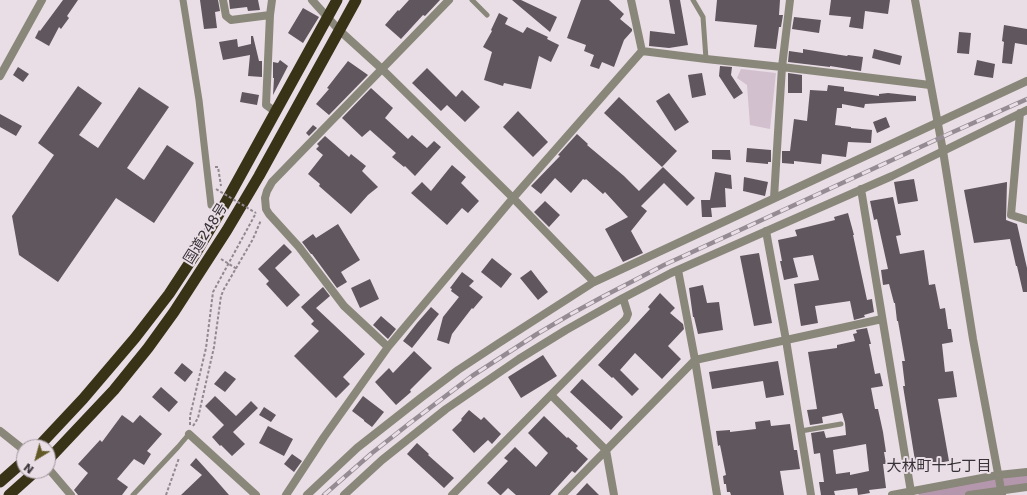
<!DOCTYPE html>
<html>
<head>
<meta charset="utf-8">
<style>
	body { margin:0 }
	#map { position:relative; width:1027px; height:495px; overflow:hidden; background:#e9dde6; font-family:"DejaVu Sans",sans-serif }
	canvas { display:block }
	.north { position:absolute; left:16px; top:439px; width:40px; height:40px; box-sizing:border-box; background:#e9dde6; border:1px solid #a1999f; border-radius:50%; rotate:217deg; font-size:11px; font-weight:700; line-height:16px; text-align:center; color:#363235 }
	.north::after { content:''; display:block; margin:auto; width:14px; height:18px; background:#625926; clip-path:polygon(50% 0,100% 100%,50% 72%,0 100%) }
</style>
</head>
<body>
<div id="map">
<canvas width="1027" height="495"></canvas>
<div class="north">N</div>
</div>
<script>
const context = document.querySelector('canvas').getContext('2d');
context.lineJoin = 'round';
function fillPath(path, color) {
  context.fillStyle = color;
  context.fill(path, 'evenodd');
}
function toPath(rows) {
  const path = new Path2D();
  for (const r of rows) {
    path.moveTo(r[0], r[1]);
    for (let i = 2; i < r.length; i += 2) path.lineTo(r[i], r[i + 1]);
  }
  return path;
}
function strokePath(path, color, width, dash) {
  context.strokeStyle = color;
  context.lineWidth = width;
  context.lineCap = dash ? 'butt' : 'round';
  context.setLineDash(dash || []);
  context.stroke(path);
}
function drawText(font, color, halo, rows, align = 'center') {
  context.font = font + ' "DejaVu Sans","Noto Sans JP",sans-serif';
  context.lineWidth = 4;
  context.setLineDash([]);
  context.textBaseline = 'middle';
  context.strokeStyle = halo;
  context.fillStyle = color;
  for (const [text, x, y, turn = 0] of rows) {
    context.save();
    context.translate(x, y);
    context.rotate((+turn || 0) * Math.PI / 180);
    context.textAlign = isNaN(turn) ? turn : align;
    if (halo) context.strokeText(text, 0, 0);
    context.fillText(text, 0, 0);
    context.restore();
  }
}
fillPath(toPath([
	[741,69,776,73,770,129,750,125,747,85,737,78]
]), '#d3c0ce');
strokePath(toPath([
	[929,495,1027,479]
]), '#b597ad', 21);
fillPath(toPath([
	[63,0,78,0,67,16,69,18,61,29,59,27,49,46,35,38,39,30,40,31],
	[200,0,218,0,220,11,215,12,217,28,204,29],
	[229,0,258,0,260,10,248,11,247,7,230,9],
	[409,0,440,0,425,16,423,15,401,39,385,25,398,10,399,11],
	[512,0,521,0,557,17,550,32],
	[581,0,609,0,624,14,620,19,632,29,632,31,624,40,614,67,602,62,599,69,590,66,594,55,584,51,586,45,567,38],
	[669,0,680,0,688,45,669,48,649,46,650,31,675,34],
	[717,0,780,0,779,15,783,15,781,27,779,27,776,49,754,47,757,25,715,21],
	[831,0,890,0,888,14,865,11,863,29,849,27,851,17,829,15],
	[303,8,319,17,303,43,288,33],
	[499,13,508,18,505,24,523,33,527,27,548,37,547,39,559,45,551,62,539,56,531,89,504,83,503,86,484,80,492,52,483,47,492,31,491,30],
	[794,17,821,20,819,33,792,29],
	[1004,25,1027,29,1027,45,1015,43,1012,64,1002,63,1004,42,1002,41],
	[959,32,971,33,969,54,957,53],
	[251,36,253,36,259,61,262,61,262,77,248,76,250,55,223,60,219,42,237,39,238,47,251,44],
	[803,49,847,56,848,55,863,57,861,71,830,66,830,67,788,62,789,51,803,53],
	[874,49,902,56,900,65,872,58],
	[280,60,288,66,273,95,274,78,273,78,273,62,278,63],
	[977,60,995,64,993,78,974,75],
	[348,61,368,75,329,115,316,104,329,89,327,88],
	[720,66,732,67,731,75,743,93,734,99,719,76],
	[18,67,29,74,23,82,13,75],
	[427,68,456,97,462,90,480,107,465,122,447,105,441,111,412,83],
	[702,73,706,95,692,98,688,75],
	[788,73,802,75,802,93,788,93],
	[828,85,844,87,844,91,879,96,879,94,888,93,916,96,916,101,865,104,864,108,842,104,842,108,837,108,835,125,851,127,851,128,872,130,871,143,848,142,846,157,822,154,821,164,794,161,794,164,782,163,782,151,790,151,794,119,807,121,810,90,827,91],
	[78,86,102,103,79,135,98,148,139,87,169,107,127,168,144,180,167,145,194,163,154,223,116,198,58,282,19,255,12,216,54,155,38,143],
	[371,88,393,108,385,118,408,139,412,135,427,148,434,141,441,147,415,176,405,166,404,167,392,157,396,153,370,130,362,137,342,118],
	[242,92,259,95,257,105,240,102],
	[669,93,689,122,675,131,656,101],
	[619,97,677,151,662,167,604,113],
	[518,111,548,142,533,157,503,127],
	[0,114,22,126,16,136,0,127],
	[886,117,890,127,877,133,873,122],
	[313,125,317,128,309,136,306,133],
	[577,134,588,144,587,145,624,176,639,191,663,167,695,198,687,206,664,183,641,206,647,211,631,231,643,253,623,262,605,229,628,217,605,192,603,194,586,179,585,180,583,179,571,193,555,178,541,194,531,186,560,156,558,155],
	[325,136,349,157,351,154,366,166,362,171,378,187,368,195,351,214,319,186,320,184,308,174,323,155,316,149,319,146,317,144],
	[747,148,771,150,771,162,768,162,768,164,746,162],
	[712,150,730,150,731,160,712,159],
	[452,165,466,177,461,183,479,201,468,213,462,208,447,225,411,193,422,182,431,191],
	[715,172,731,175,732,189,725,188,726,207,711,208,712,217,702,217,701,200,710,200],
	[744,177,768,182,765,196,743,191],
	[914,179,918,201,898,204,894,182],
	[1007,182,1006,220,1017,224,1027,268,1027,292,1023,292,1017,266,1016,266,1010,239,974,243,964,190],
	[893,197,901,235,896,236,900,254,924,250,929,285,935,284,940,309,945,308,948,329,951,329,953,342,942,344,945,372,953,371,957,397,938,399,949,461,916,467,903,386,905,386,902,361,905,361,898,321,897,321,895,303,894,303,889,284,883,285,881,270,888,269,877,219,874,220,870,201],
	[545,201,560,215,549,227,534,212],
	[848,213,854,235,853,235,867,300,872,299,874,312,864,315,865,317,854,320,850,301,815,306,818,323,801,326,794,284,819,280,813,255,793,258,798,277,784,280,780,261,782,261,778,240,797,236,795,230,835,220,834,217],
	[338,224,360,260,341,272,347,282,337,288,312,254,311,254,302,242,313,234,316,238],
	[284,244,292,252,275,268,300,295,287,307,266,284,269,281,258,269],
	[759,253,772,323,754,326,740,256],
	[492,258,512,274,501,288,481,272],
	[531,270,548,292,538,300,520,278],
	[462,272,474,281,469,286,483,297,473,309,472,308,452,334,449,344,437,340,443,317,459,297,451,291,452,289,450,288],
	[370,279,379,299,360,308,351,288],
	[703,285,707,303,719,302,723,330,698,334,694,317,693,317,689,288],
	[323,287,330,296,316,308,365,354,343,377,350,384,336,398,294,356,319,331,311,324,314,321,301,307],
	[660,293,675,308,670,313,683,324,684,329,668,346,681,359,662,379,635,353,620,370,639,389,632,396,613,377,612,378,598,365,650,309,648,307],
	[431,307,439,314,412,348,403,341,417,323],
	[381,316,396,329,388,339,373,325],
	[867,328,871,344,869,344,875,374,880,373,883,386,871,388,875,409,878,409,883,432,886,452,884,452,886,464,883,464,886,488,869,490,870,493,858,495,857,488,834,491,835,495,821,495,819,482,824,482,820,453,814,454,811,433,824,431,826,438,846,435,845,423,842,413,822,417,823,423,810,425,807,410,817,409,808,352,837,348,837,345,855,341,853,334,857,333,856,330],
	[866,444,869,471,850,475,850,472,836,474,833,450],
	[414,351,432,368,410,390,411,392,396,405,375,382,389,368,393,373],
	[543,355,557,376,521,398,508,377],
	[778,361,784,395,766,398,763,381,712,389,709,372],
	[182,363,193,372,185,382,174,373],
	[225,371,236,379,225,392,214,384],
	[582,379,623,417,611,430,570,392],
	[161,387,178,402,169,412,152,397],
	[215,396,236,416,251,401,258,408,233,432,245,444,232,456,221,445,220,446,212,437,224,425,205,406],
	[363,396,384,412,372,427,364,421,364,420,352,411],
	[264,407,276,415,271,422,259,415],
	[469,410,481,420,484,417,501,434,492,444,488,440,474,453,452,430,462,420,461,419],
	[122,415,133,423,140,415,162,434,147,451,151,454,144,465,134,459,117,479,128,487,122,495,78,495,74,490,88,473,78,464,100,440,102,442],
	[544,416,567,438,568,437,578,446,576,448,588,459,575,473,572,471,550,495,516,495,508,488,501,495,500,495,487,483,508,461,504,458,515,447,536,467,548,453,528,433],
	[770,420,771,426,790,424,794,450,797,450,800,469,780,471,784,495,731,495,730,492,727,492,726,484,724,484,723,476,726,475,720,445,718,446,716,431,730,430,730,432,756,429,755,422],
	[268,426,293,439,284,456,259,443],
	[417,443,429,454,428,455,454,478,444,488,407,454],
	[292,454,302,461,294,472,284,464],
	[196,458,215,479,229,495,181,495,202,475,190,465],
	[587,483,599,495,576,495]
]), '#60565d');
strokePath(toPath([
	[215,167,218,167,221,186],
	[221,259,237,269],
	[190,425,190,416,206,348,213,292,256,213],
	[193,426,198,418,214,347,221,296,224,289,253,239,261,220],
	[166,495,179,458]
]), '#91898f', 2, [3, 2]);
strokePath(toPath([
	[472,0,487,15],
	[693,0,703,17,706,59],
	[801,431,841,424],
	[133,495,178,447,189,434]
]), '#898779', 5);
strokePath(toPath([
	[183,0,199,100,211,205]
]), '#898779', 7);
strokePath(toPath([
	[223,0,226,16,231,20,270,15],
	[272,0,270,15,266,105,276,112],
	[312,0,339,30,382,69,513,198,594,282],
	[631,0,642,51],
	[642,51,706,59,782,67,930,85],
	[1020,113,1011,215,1027,220],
	[861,189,911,492],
	[774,198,782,67,790,0],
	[766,231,786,340,811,495],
	[388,347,344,306,299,247,269,214,266,209,265,198,267,191,272,182,449,0],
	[551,395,606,450,614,495],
	[189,434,256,495],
	[286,495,324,437,388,347,513,198,642,51],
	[307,495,357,448,422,397,458,370,499,343,594,282,1027,81],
	[344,495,382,460,446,409,519,359,566,330,623,298,671,273,892,176,1027,110],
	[452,495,626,319,628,314,623,298],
	[562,495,695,360,678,270],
	[717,495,695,360,882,319],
	[892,495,998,475,1027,472],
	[969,495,1027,487]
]), '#898779', 8);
strokePath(toPath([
	[915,0,943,151,973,339,1002,495],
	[0,76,42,0],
	[0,431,24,450],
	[48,468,71,495]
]), '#898779', 8);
strokePath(toPath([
	[38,447,83,399,135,338,169,294,196,253,222,209,337,0],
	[48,460,114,390,148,348,174,312,227,230,259,176,356,0],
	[0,482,24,461],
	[9,495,36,471]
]), '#383217', 11);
const rail = toPath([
	[324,495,372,453,410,423,472,376,537,334,571,314,604,296,664,265,953,132,1027,99]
]);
strokePath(rail, '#958c93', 4.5);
strokePath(rail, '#e9dde6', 3, [9]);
strokePath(toPath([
	[216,189,256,213]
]), '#91898f', 2, [3, 2]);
drawText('14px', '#363235', '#e9dde6', [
	["国道248号",206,234,-58]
]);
drawText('15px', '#363235', '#e9dde6', [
	["大林町十七丁目",939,467]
]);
</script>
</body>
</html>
